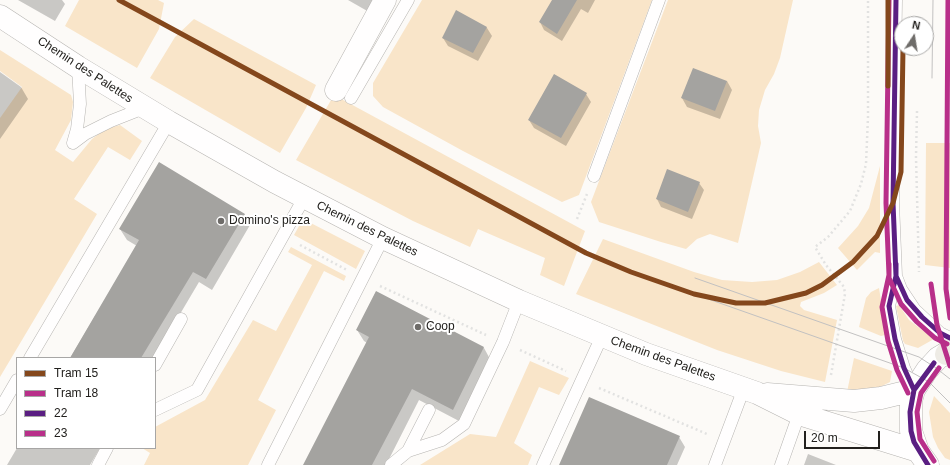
<!DOCTYPE html>
<html>
<head>
<meta charset="utf-8">
<style>
	body { margin:0 }
	#map { position:relative; width:950px; height:465px; overflow:hidden; background:#fcfaf7; font-family:Helvetica,sans-serif }
	canvas { display:block }
	.legend { position:absolute; left:16px; top:357px; width:140px; height:92px; box-sizing:border-box; background:#fff; border:1px solid #a7a6a5; margin:0; padding:5px 7px; list-style:none; font-size:12px; color:#22201d }
	.legend li { display:flex; align-items:center; gap:8px; height:20px }
	.legend b { width:20px; border:1px solid #a7a6a5 }
	.north { position:absolute; left:894px; top:16px; width:40px; height:40px; box-sizing:border-box; background:#fff; border:1px solid #a7a6a5; border-radius:50%; rotate:12deg; font-size:11px; font-weight:700; line-height:16px; text-align:center; color:#22201d }
	.north::after { content:''; display:block; margin:auto; width:14px; height:18px; background:#6e6c69; clip-path:polygon(50% 0,100% 100%,50% 72%,0 100%) }
	.scale { position:absolute; left:804px; top:431px; width:76px; height:18px; box-sizing:border-box; border:2px solid #22201d; border-top:0; padding-left:5px; font-size:12px; line-height:14px; white-space:nowrap; color:#22201d; -webkit-text-stroke:3px #fff; paint-order:stroke }
</style>
</head>
<body>
<div id="map">
<canvas width="950" height="465"></canvas>
<ul class="legend">
<li><b style="height:5px;background:#84471c"></b>Tram 15</li>
<li><b style="height:5px;background:#b82f89"></b>Tram 18</li>
<li><b style="height:5px;background:#5a1e82"></b>22</li>
<li><b style="height:5px;background:#b82f89"></b>23</li>
</ul>
<div class="north">N</div>
<div class="scale">20 m</div>
</div>
<script>
const context = document.querySelector('canvas').getContext('2d');
context.lineJoin = 'round';
function fillPath(path, color) {
  context.fillStyle = color;
  context.fill(path, 'evenodd');
}
function toPath(rows) {
  const path = new Path2D();
  for (const r of rows) {
    path.moveTo(r[0], r[1]);
    for (let i = 2; i < r.length; i += 2) path.lineTo(r[i], r[i + 1]);
  }
  return path;
}
function strokePath(path, color, width, dash) {
  context.strokeStyle = color;
  context.lineWidth = width;
  context.lineCap = dash ? 'butt' : 'round';
  context.setLineDash(dash || []);
  context.stroke(path);
}
function drawText(font, color, halo, rows, align = 'center') {
  context.font = font + ' Helvetica,sans-serif';
  context.lineWidth = 4;
  context.setLineDash([]);
  context.textBaseline = 'middle';
  context.strokeStyle = halo;
  context.fillStyle = color;
  for (const [text, x, y, turn = 0] of rows) {
    context.save();
    context.translate(x, y);
    context.rotate((+turn || 0) * Math.PI / 180);
    context.textAlign = isNaN(turn) ? turn : align;
    if (halo) context.strokeText(text, 0, 0);
    context.fillText(text, 0, 0);
    context.restore();
  }
}
fillPath(toPath([
	[79,0,158,0,164,3,159,29,137,68,65,26],
	[422,0,652,0,579,195,562,202,463,151,383,107,373,96,373,83],
	[668,0,793,0,780,58,774,74,765,90,759,110,758,126,761,143,738,243,710,234,697,239,686,249,661,242,599,222,591,202],
	[194,19,316,85,306,108,280,153,150,78,175,37],
	[0,50,71,95,73,102,71,120,55,150,73,162,92,139,105,129,120,125,142,141,130,160,108,147,74,199,97,214,0,377,0,118,22,87,0,71],
	[334,95,585,231,564,286,540,275,545,258,478,229,470,247,413,221,296,160],
	[926,143,950,143,950,268,925,265],
	[880,166,880,253,875,252,857,270,838,248,858,226,869,208],
	[303,219,365,251,356,269,294,235],
	[603,239,694,272,722,280,752,282,777,280,800,272,819,262,837,285,824,293,801,302,800,306,804,310,837,320,825,382,781,371,717,350,576,294],
	[291,247,346,276,344,281,324,271,258,400,276,410,248,465,144,465,150,453,142,448,155,448,155,427,205,400,253,320,276,331,312,265,288,252],
	[879,288,886,332,885,335,881,336,859,327,866,298,871,292],
	[899,305,909,320,934,339,918,348,905,344,903,341,896,306],
	[854,358,892,371,890,382,872,391,847,392],
	[530,361,569,378,559,395,539,387,514,443,532,455,528,465,420,465,470,434,496,437],
	[934,396,950,413,950,460,945,458,938,448,933,437,929,412]
]), '#f9e5c9');
fillPath(toPath([
	[18,0,62,0,65,4,55,21],
	[348,0,375,0,369,12],
	[553,0,595,0,588,13,581,9,562,41,544,30,540,22],
	[457,12,487,28,492,36,478,61,448,46,443,38],
	[0,72,21,87,28,99,0,139],
	[727,81,732,90,720,119,687,107,682,98],
	[586,94,591,102,566,146,534,128,529,120],
	[699,183,704,190,692,219,661,207,657,199],
	[244,214,250,225,212,290,199,282,154,358,70,358,137,246,127,240,120,229],
	[376,292,484,348,490,359,459,421,419,400,386,465,304,465,367,343,364,341,357,330],
	[679,437,685,447,677,465,560,465],
	[17,448,100,448,90,465,7,465],
	[808,454,836,465,804,465]
]), '#0003');
fillPath(toPath([
	[552,0,577,0,557,34,539,22],
	[456,10,487,27,473,53,442,38],
	[693,68,727,81,715,111,681,98],
	[554,74,587,93,561,138,528,120],
	[159,162,245,214,206,279,193,272,141,358,70,358,139,240,119,229],
	[667,169,700,182,688,212,656,199],
	[376,291,484,347,453,410,412,389,372,465,303,465,369,337,356,330],
	[589,397,680,436,667,465,559,465]
]), '#a4a3a0');
const lane = toPath([
	[896,0,893,203,896,276,889,306,895,339,904,368,914,390],
	[351,98,408,0],
	[73,143,85,134,111,121,144,108],
	[73,143,77,129,80,104,78,67],
	[594,176,659,0],
	[896,276,901,289,915,310,940,333,950,338],
	[30,358,169,122],
	[155,365,181,319],
	[0,409,17,380],
	[155,410,197,390,304,198],
	[408,451,429,410],
	[98,465,107,448],
	[268,465,383,238],
	[391,465,408,451,442,440,464,424,503,342,519,301],
	[543,465,602,336],
	[715,465,744,388],
	[781,465,799,414]
]);
const street = toPath([
	[336,90,385,0]
]);
const secondary = toPath([
	[0,16,78,67,169,122,275,182,383,238,519,301,646,354,757,393,799,414,918,451],
	[767,394,854,401,881,398,914,390],
	[928,465,918,451,911,431,911,401,914,390,927,370,938,358,950,351]
]);
const primary = toPath([
	[946,354,950,349]
]);
strokePath(lane, '#b6b4b1', 13);
strokePath(street, '#b6b4b1', 23);
strokePath(secondary, '#b6b4b1', 23);
strokePath(primary, '#b6afa6', 23);
strokePath(toPath([
	[917,111,916,157,919,272],
	[577,219,587,194],
	[300,245,347,270],
	[380,286,486,335],
	[520,350,566,371],
	[831,375,845,294,844,287,826,265,815,247,828,237,850,211,861,184,866,164,868,117,868,0],
	[599,388,707,434]
]), '#e2e2e1', 2.5, [2, 3]);
strokePath(lane, '#fffefe', 12);
strokePath(street, '#fffefe', 22);
strokePath(secondary, '#fffefe', 22);
strokePath(primary, '#eeebe5', 22);
strokePath(toPath([
	[932,78,933,0],
	[695,278,919,357,936,368,950,379],
	[694,294,904,368,929,382,950,403]
]), '#c2c1c1', 1);
strokePath(toPath([
	[896,0,893,203,896,276,889,306,895,339,904,368,914,390],
	[896,264,896,276,907,300,922,317,940,333,950,338],
	[928,465,914,442,911,431,910,412,914,390,934,363]
]), '#5a1e82', 5);
strokePath(toPath([
	[889,0,886,203,889,275,882,307,888,341,897,370,908,393],
	[889,264,889,278,901,304,917,322,935,338,947,344],
	[934,461,920,439,917,412,921,393,939,368]
]), '#b82f89', 5);
strokePath(toPath([
	[119,0,586,253,631,272,694,294,736,303,765,303,806,293,822,285,853,262,877,236,893,203,901,172,903,48],
	[888,0,888,86]
]), '#84471c', 5);
strokePath(toPath([
	[948,0,946,289,950,318],
	[931,284,937,325,950,366]
]), '#b82f89', 5);
for (const [x, y, r, color] of [
	[221,221,4,"#6e6c69"],
	[418,327,4,"#6e6c69"]
]) {
  const dot = new Path2D();
  dot.arc(x, y, r, 0, 2 * Math.PI);
  context.fillStyle = color;
  context.fill(dot);
  strokePath(dot, '#fff', 1.5);
}
drawText('12px', '#22201d', '#fff', [
	["Chemin des Palettes",85,70,33],
	["Chemin des Palettes",367,229,26],
	["Chemin des Palettes",663,359,20]
]);
drawText('12px', '#22201d', '#fff', [
	["Domino's pizza",229,221],
	["Coop",426,327]
], 'left');
</script>
</body>
</html>
